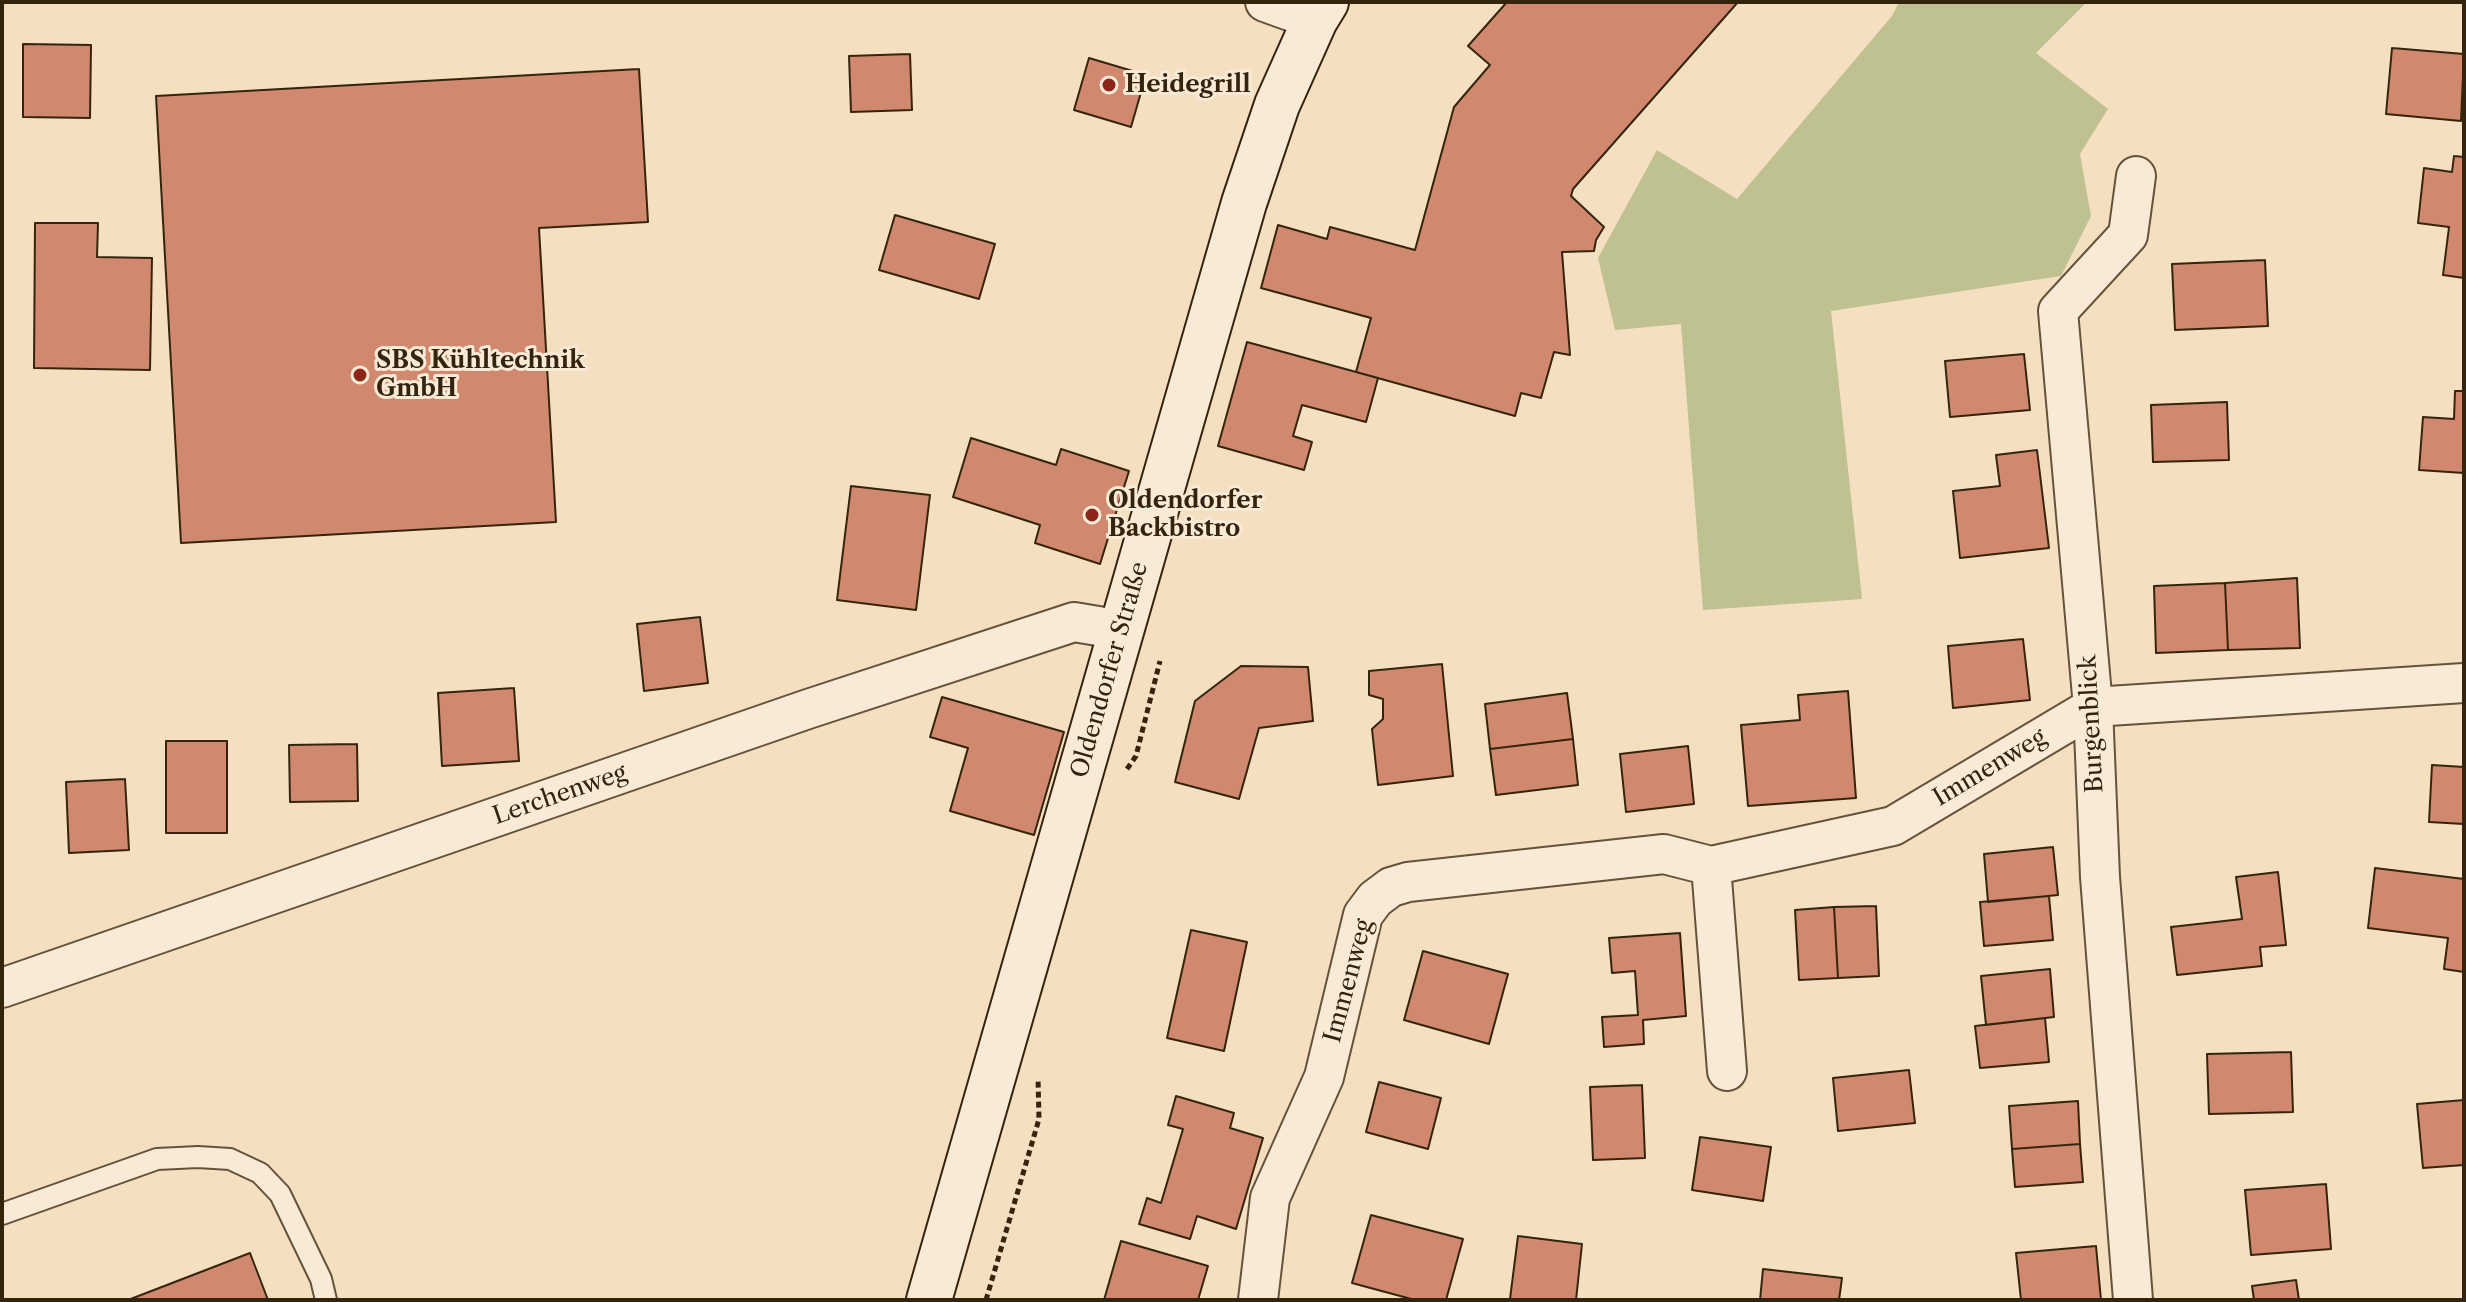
<!DOCTYPE html>
<html>
<head>
<meta charset="utf-8">
<style>
	body { margin:0 }
	#map { position:relative; width:2466px; height:1302px; overflow:hidden; background:#f5dfc1; font-family:"Libre Caslon Text",serif }
	canvas { display:block }
	.frame { position:absolute; inset:0; border:4px solid #35240c; pointer-events:none }
</style>
</head>
<body>
<div id="map">
<canvas width="2466" height="1302"></canvas>
<div class="frame"></div>
</div>
<script>
const context = document.querySelector('canvas').getContext('2d');
context.lineJoin = 'round';
function fillPath(path, color) {
  context.fillStyle = color;
  context.fill(path, 'evenodd');
}
function toPath(rows) {
  const path = new Path2D();
  for (const r of rows) {
    path.moveTo(r[0], r[1]);
    for (let i = 2; i < r.length; i += 2) path.lineTo(r[i], r[i + 1]);
  }
  return path;
}
function strokePath(path, color, width, dash) {
  context.strokeStyle = color;
  context.lineWidth = width;
  context.lineCap = dash ? 'butt' : 'round';
  context.setLineDash(dash || []);
  context.stroke(path);
}
function drawText(font, color, halo, rows, align = 'center') {
  context.font = font + ' "Libre Caslon Text",serif';
  context.lineWidth = 6;
  context.setLineDash([]);
  context.textBaseline = 'middle';
  context.strokeStyle = halo;
  context.fillStyle = color;
  for (const [text, x, y, turn = 0] of rows) {
    context.save();
    context.translate(x, y);
    context.rotate((+turn || 0) * Math.PI / 180);
    context.textAlign = isNaN(turn) ? turn : align;
    if (halo) context.strokeText(text, 0, 0);
    context.fillText(text, 0, 0);
    context.restore();
  }
}
fillPath(toPath([
	[1899,2,2087,2,2036,53,2108,109,2080,154,2091,216,2061,276,1831,311,1862,599,1703,610,1681,324,1615,330,1598,258,1657,150,1737,199,1892,16]
]), '#c0c190');
const building = toPath([
	[1507,2,1738,2,1573,189,1571,196,1604,227,1596,240,1594,251,1562,252,1570,355,1554,352,1541,398,1521,393,1515,416,1356,372,1371,318,1261,288,1278,225,1327,239,1330,227,1415,250,1454,107,1490,65,1468,46,1507,2],
	[23,44,91,45,90,118,23,117,23,44],
	[2392,48,2464,54,2461,121,2386,114,2392,48],
	[910,54,912,110,851,112,849,56,910,54],
	[1089,58,1146,75,1131,127,1074,110,1089,58],
	[639,69,648,222,539,228,556,522,181,543,156,96,639,69],
	[2454,156,2464,157,2464,278,2443,275,2449,227,2418,223,2424,168,2452,172,2454,156],
	[895,215,995,244,979,299,879,270,895,215],
	[35,223,98,223,97,257,152,258,150,370,34,368,35,223],
	[2265,260,2268,326,2175,330,2172,264,2265,260],
	[1247,342,1378,378,1366,422,1302,405,1293,436,1312,442,1304,470,1218,446,1247,342],
	[2024,354,2030,410,1950,417,1945,361,2024,354],
	[2455,391,2464,391,2464,473,2419,470,2423,417,2454,419,2455,391],
	[2227,402,2229,460,2153,462,2151,405,2227,402],
	[971,438,1056,465,1061,449,1129,471,1100,564,1035,543,1040,525,953,497,971,438],
	[2037,450,2049,548,1960,558,1953,491,2000,486,1996,455,2037,450],
	[851,486,930,495,916,610,837,600,851,486],
	[2297,578,2300,648,2228,650,2225,583,2297,578],
	[2225,583,2228,650,2156,653,2154,586,2225,583],
	[700,617,708,683,644,691,637,624,700,617],
	[2023,639,2030,700,1953,708,1948,646,2023,639],
	[1442,664,1453,776,1378,785,1372,729,1383,719,1383,699,1369,695,1369,671,1442,664],
	[1241,666,1308,667,1313,721,1259,728,1239,799,1175,782,1195,701,1241,666],
	[514,688,519,761,442,766,438,693,514,688],
	[1848,691,1856,798,1748,806,1741,725,1800,720,1798,695,1848,691],
	[1567,693,1573,739,1490,749,1485,704,1567,693],
	[942,697,1064,732,1034,835,950,811,968,748,930,737,942,697],
	[1573,739,1578,785,1496,795,1490,749,1573,739],
	[166,741,227,741,227,833,166,833,166,741],
	[357,744,358,801,290,802,289,745,357,744],
	[1688,746,1694,804,1626,812,1620,754,1688,746],
	[2432,765,2464,767,2464,824,2429,822,2432,765],
	[125,779,129,850,69,853,66,782,125,779],
	[2053,847,2058,895,1988,902,1984,854,2053,847],
	[2375,868,2464,879,2464,972,2444,969,2448,938,2368,928,2375,868],
	[2278,872,2286,945,2260,947,2262,966,2177,975,2171,927,2242,919,2236,877,2278,872],
	[2049,896,2053,940,1984,946,1980,902,2049,896],
	[1876,906,1879,976,1838,978,1834,907,1876,906],
	[1834,907,1838,978,1799,980,1795,910,1834,907],
	[1191,930,1247,942,1224,1051,1167,1038,1191,930],
	[1680,933,1686,1016,1643,1020,1644,1044,1604,1047,1602,1017,1638,1015,1635,971,1612,973,1609,938,1680,933],
	[1423,951,1508,974,1489,1044,1404,1020,1423,951],
	[2050,969,2054,1017,1986,1025,1981,976,2050,969],
	[2045,1018,2049,1062,1980,1068,1975,1026,2045,1018],
	[2291,1052,2293,1112,2209,1114,2207,1054,2291,1052],
	[1909,1070,1915,1123,1838,1131,1833,1078,1909,1070],
	[1379,1082,1441,1098,1428,1149,1366,1132,1379,1082],
	[1642,1085,1645,1158,1593,1160,1590,1087,1642,1085],
	[1176,1096,1234,1113,1230,1128,1263,1138,1236,1229,1197,1216,1190,1239,1139,1224,1147,1198,1161,1203,1183,1129,1168,1125,1176,1096],
	[2464,1100,2464,1165,2423,1168,2417,1104,2464,1100],
	[2078,1101,2080,1144,2012,1149,2009,1106,2078,1101],
	[1700,1137,1771,1147,1763,1201,1692,1190,1700,1137],
	[2080,1144,2083,1182,2015,1187,2012,1149,2080,1144],
	[2326,1184,2331,1249,2251,1255,2245,1190,2326,1184],
	[1371,1215,1463,1239,1446,1300,1415,1300,1352,1283,1371,1215],
	[1518,1236,1582,1244,1576,1300,1510,1299,1518,1236],
	[1121,1241,1208,1266,1198,1300,1104,1300,1121,1241],
	[2096,1246,2101,1300,2021,1300,2016,1253,2096,1246],
	[250,1253,268,1300,128,1300,250,1253],
	[1763,1269,1842,1278,1839,1300,1760,1300,1763,1269],
	[2296,1280,2299,1300,2254,1300,2252,1286,2296,1280]
]);
fillPath(building, '#d0896f');
strokePath(building, '#35240c', 2);
const lane = toPath([
	[2,1214,157,1159,198,1157,230,1159,260,1173,280,1194,321,1279,326,1300]
]);
const street = toPath([
	[1265,2,1315,20],
	[1711,866,1727,1071],
	[2,988,808,709,1074,622,1122,630],
	[1258,1300,1270,1198,1324,1077,1363,915,1375,899,1391,887,1408,882,1664,854,1711,866,1893,826,2093,707,2464,683],
	[2133,1300,2100,877,2093,707,2058,311,2128,235,2136,176]
]);
const secondary = toPath([
	[929,1300,1244,203,1277,105,1315,20,1326,2]
]);
strokePath(lane, '#655339', 24);
strokePath(street, '#655339', 42);
strokePath(secondary, '#35240c', 48);
strokePath(toPath([
	[1127,769,1136,756,1160,661],
	[986,1300,1039,1119,1038,1078]
]), '#35240c', 5, [6, 4]);
strokePath(lane, '#f8ead7', 20);
strokePath(street, '#f8ead7', 38);
strokePath(secondary, '#f8ead7', 44);
for (const [x, y, r, color] of [
	[1109,85,8,"#8f2418"],
	[360,375,8,"#8f2418"],
	[1092,515,8,"#8f2418"]
]) {
  const dot = new Path2D();
  dot.arc(x, y, r, 0, 2 * Math.PI);
  context.fillStyle = color;
  context.fill(dot);
  strokePath(dot, '#f8ead7', 3);
}
drawText('bold 24px', '#35240c', '#f8ead7', [
	["Heidegrill",1125,85],
	["SBS Kühltechnik",376,361],
	["GmbH",376,389],
	["Oldendorfer",1108,501],
	["Backbistro",1108,529]
], 'left');
drawText('24px', '#35240c', '#f8ead7', [
	["Oldendorfer Straße",1110,670,-74],
	["Burgenblick",2092,724,-93],
	["Immenweg",1990,768,-31],
	["Lerchenweg",560,795,-19],
	["Immenweg",1349,981,-75]
]);
</script>
</body>
</html>
